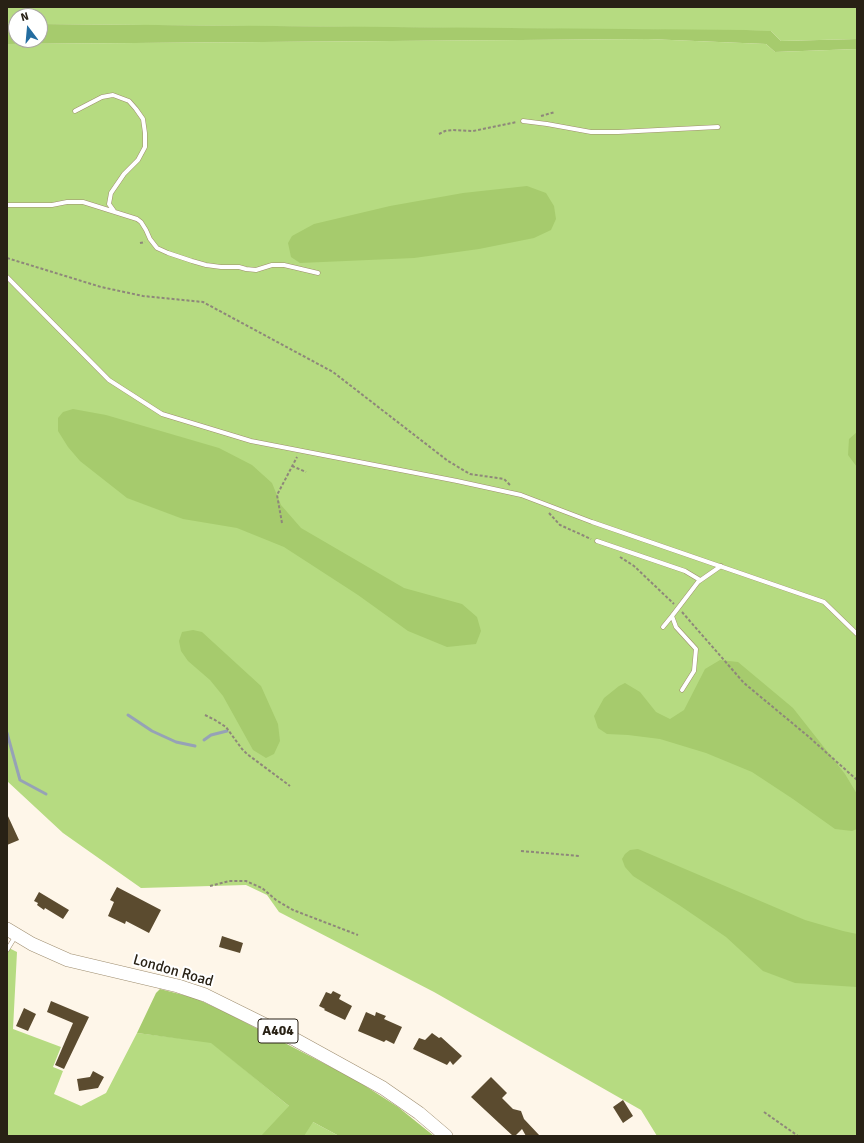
<!DOCTYPE html>
<html>
<head>
<meta charset="utf-8">
<style>
	body { margin:0 }
	#map { position:relative; width:864px; height:1143px; overflow:hidden; background:#fef6e9; font-family:Signika,sans-serif }
	canvas { display:block }
	.frame { position:absolute; inset:0; border:8px solid #282115; pointer-events:none }
	.north { position:absolute; left:8px; top:8px; width:40px; height:40px; box-sizing:border-box; background:#fff; border:1px solid #a9a6a1; border-radius:50%; rotate:344deg; font-size:11px; font-weight:700; line-height:16px; text-align:center; color:#282115 }
	.north::after { content:''; display:block; margin:auto; width:14px; height:18px; background:#246da0; clip-path:polygon(50% 0,100% 100%,50% 72%,0 100%) }
</style>
</head>
<body>
<div id="map">
<canvas width="864" height="1143"></canvas>
<div class="frame"></div>
<div class="north">N</div>
</div>
<script>
const context = document.querySelector('canvas').getContext('2d');
context.lineJoin = 'round';
function fillPath(path, color) {
  context.fillStyle = color;
  context.fill(path, 'evenodd');
}
function toPath(rows) {
  const path = new Path2D();
  for (const r of rows) {
    path.moveTo(r[0], r[1]);
    for (let i = 2; i < r.length; i += 2) path.lineTo(r[i], r[i + 1]);
  }
  return path;
}
function strokePath(path, color, width, dash) {
  context.strokeStyle = color;
  context.lineWidth = width;
  context.lineCap = dash ? 'butt' : 'round';
  context.setLineDash(dash || []);
  context.stroke(path);
}
function drawText(font, color, halo, rows, align = 'center') {
  context.font = font + ' Signika,sans-serif';
  context.lineWidth = 4;
  context.setLineDash([]);
  context.textBaseline = 'middle';
  context.strokeStyle = halo;
  context.fillStyle = color;
  for (const [text, x, y, turn = 0] of rows) {
    context.save();
    context.translate(x, y);
    context.rotate((+turn || 0) * Math.PI / 180);
    context.textAlign = isNaN(turn) ? turn : align;
    if (halo) context.strokeText(text, 0, 0);
    context.fillText(text, 0, 0);
    context.restore();
  }
}
fillPath(toPath([
	[7,7,857,7,857,39,781,41,771,31,40,24,40,16,16,16,16,23,7,24],
	[648,39,766,44,775,52,857,49,857,1136,657,1136,641,1110,434,992,279,912,267,895,246,885,141,888,63,833,7,781,7,44],
	[7,947,17,952,13,1029,61,1047,53,1067,63,1071,54,1094,81,1106,106,1093,137,1033,211,1042,289,1106,313,1122,339,1136,7,1136]
]), '#b6db81');
fillPath(toPath([
	[7,24,16,24,16,40,40,40,40,24,746,30,771,31,781,41,857,39,857,49,775,52,766,44,648,39,7,44],
	[527,186,546,193,554,206,556,219,551,230,534,238,479,249,414,258,300,263,291,257,288,243,292,236,314,224,390,206,463,193],
	[73,409,106,415,219,448,252,465,272,483,281,505,301,528,404,588,462,604,477,617,481,631,476,644,447,647,408,631,358,595,284,547,237,528,183,519,127,498,80,461,68,447,58,431,58,418,63,412],
	[857,432,857,467,848,455,849,439],
	[193,630,202,632,261,686,278,724,280,741,274,754,266,758,253,750,223,696,210,680,188,661,181,651,179,641,182,632],
	[720,660,738,662,793,708,845,774,857,794,857,829,852,831,835,829,793,799,752,772,706,753,660,739,628,735,607,734,598,728,594,716,604,698,619,686,625,683,640,692,656,712,670,719,684,710,705,669],
	[638,849,805,920,843,931,857,934,857,987,795,983,763,971,726,937,679,905,633,876,625,867,622,859,625,854,630,850],
	[160,989,195,998,229,1014,356,1080,398,1107,434,1136,339,1136,313,1122,304,1136,261,1136,289,1106,211,1043,137,1033,156,993]
]), '#a6cb6d');
strokePath(toPath([
	[128,715,152,731,176,742,195,746],
	[7,733,20,780,46,794],
	[204,740,211,735,227,731]
]), '#96a2b6', 3);
fillPath(toPath([
	[7,814,19,840,7,845],
	[117,887,161,910,149,933,126,921,125,924,108,916,114,902,110,900],
	[39,892,69,910,63,919,45,908,44,910,37,905,38,903,34,901],
	[222,936,243,943,240,953,219,947],
	[333,991,341,995,339,999,352,1006,345,1020,324,1010,325,1009,319,1006,326,992,331,994],
	[51,1001,89,1017,64,1069,55,1065,73,1023,47,1012],
	[24,1008,36,1014,28,1031,16,1026],
	[366,1012,375,1016,376,1012,386,1016,384,1019,402,1027,394,1044,386,1040,384,1042,358,1031],
	[432,1033,439,1038,441,1037,462,1056,453,1065,450,1061,447,1065,413,1049,419,1038,425,1040],
	[93,1071,104,1077,98,1088,79,1091,77,1079,90,1077],
	[491,1077,507,1093,502,1098,513,1109,521,1111,524,1119,540,1136,526,1136,522,1129,515,1136,513,1136,471,1097],
	[623,1100,633,1116,623,1123,613,1107]
]), '#5b4b2f');
const lane = toPath([
	[75,111,102,97,113,95,129,101,136,109,143,119,145,133,145,147,138,160,124,174,111,193,109,204,114,211],
	[523,121,547,124,591,132,618,132,718,127],
	[7,205,52,205,67,202,83,202,137,219,141,222,146,230,150,239,157,248,168,253,192,261,206,265,221,267,239,267,246,269,256,270,272,265,284,265,318,273],
	[7,277,109,380,162,414,251,441,457,481,521,495,592,522,824,602,857,634],
	[597,541,685,571,700,580],
	[663,627,672,616],
	[682,690,694,671,696,649,676,627,672,616,698,582,721,566],
	[7,950,15,937]
]);
const primary = toPath([
	[7,929,32,944,68,960,178,986,205,995,296,1040,383,1088,419,1113,446,1136]
]);
strokePath(lane, '#9e8d6f', 5);
strokePath(primary, '#9e8d6f', 14);
strokePath(toPath([
	[541,116,555,112],
	[439,134,445,131,453,130,473,131,517,122],
	[140,243,145,242],
	[7,258,101,287,143,296,203,302,333,372,448,461,470,474,504,479,510,485],
	[292,466,306,472],
	[549,513,560,525,591,539],
	[282,523,277,495,297,457],
	[620,557,634,566,674,604],
	[682,612,744,683,809,737,857,780],
	[205,715,215,720,226,727,242,749,247,754,290,786],
	[521,851,580,856],
	[210,886,229,881,246,881,262,888,276,900,293,910,358,935],
	[764,1112,798,1136]
]), '#8e877a', 2, [3, 2]);
strokePath(lane, '#fff', 4);
strokePath(primary, '#fff', 13);
for (const [x, y, w] of [
	[278,1031,40]
]) {
  const box = new Path2D();
  box.roundRect(x - w / 2, y - 12, w, 24, 3);
  context.fillStyle = '#fff';
  context.fill(box);
  strokePath(box, '#282115', 1);
}
drawText('bold 14px', '#282115', null, [
	["A404",278,1031]
]);
drawText('15px', '#282115', '#fff', [
	["London Road",173,971,16]
]);
</script>
</body>
</html>
